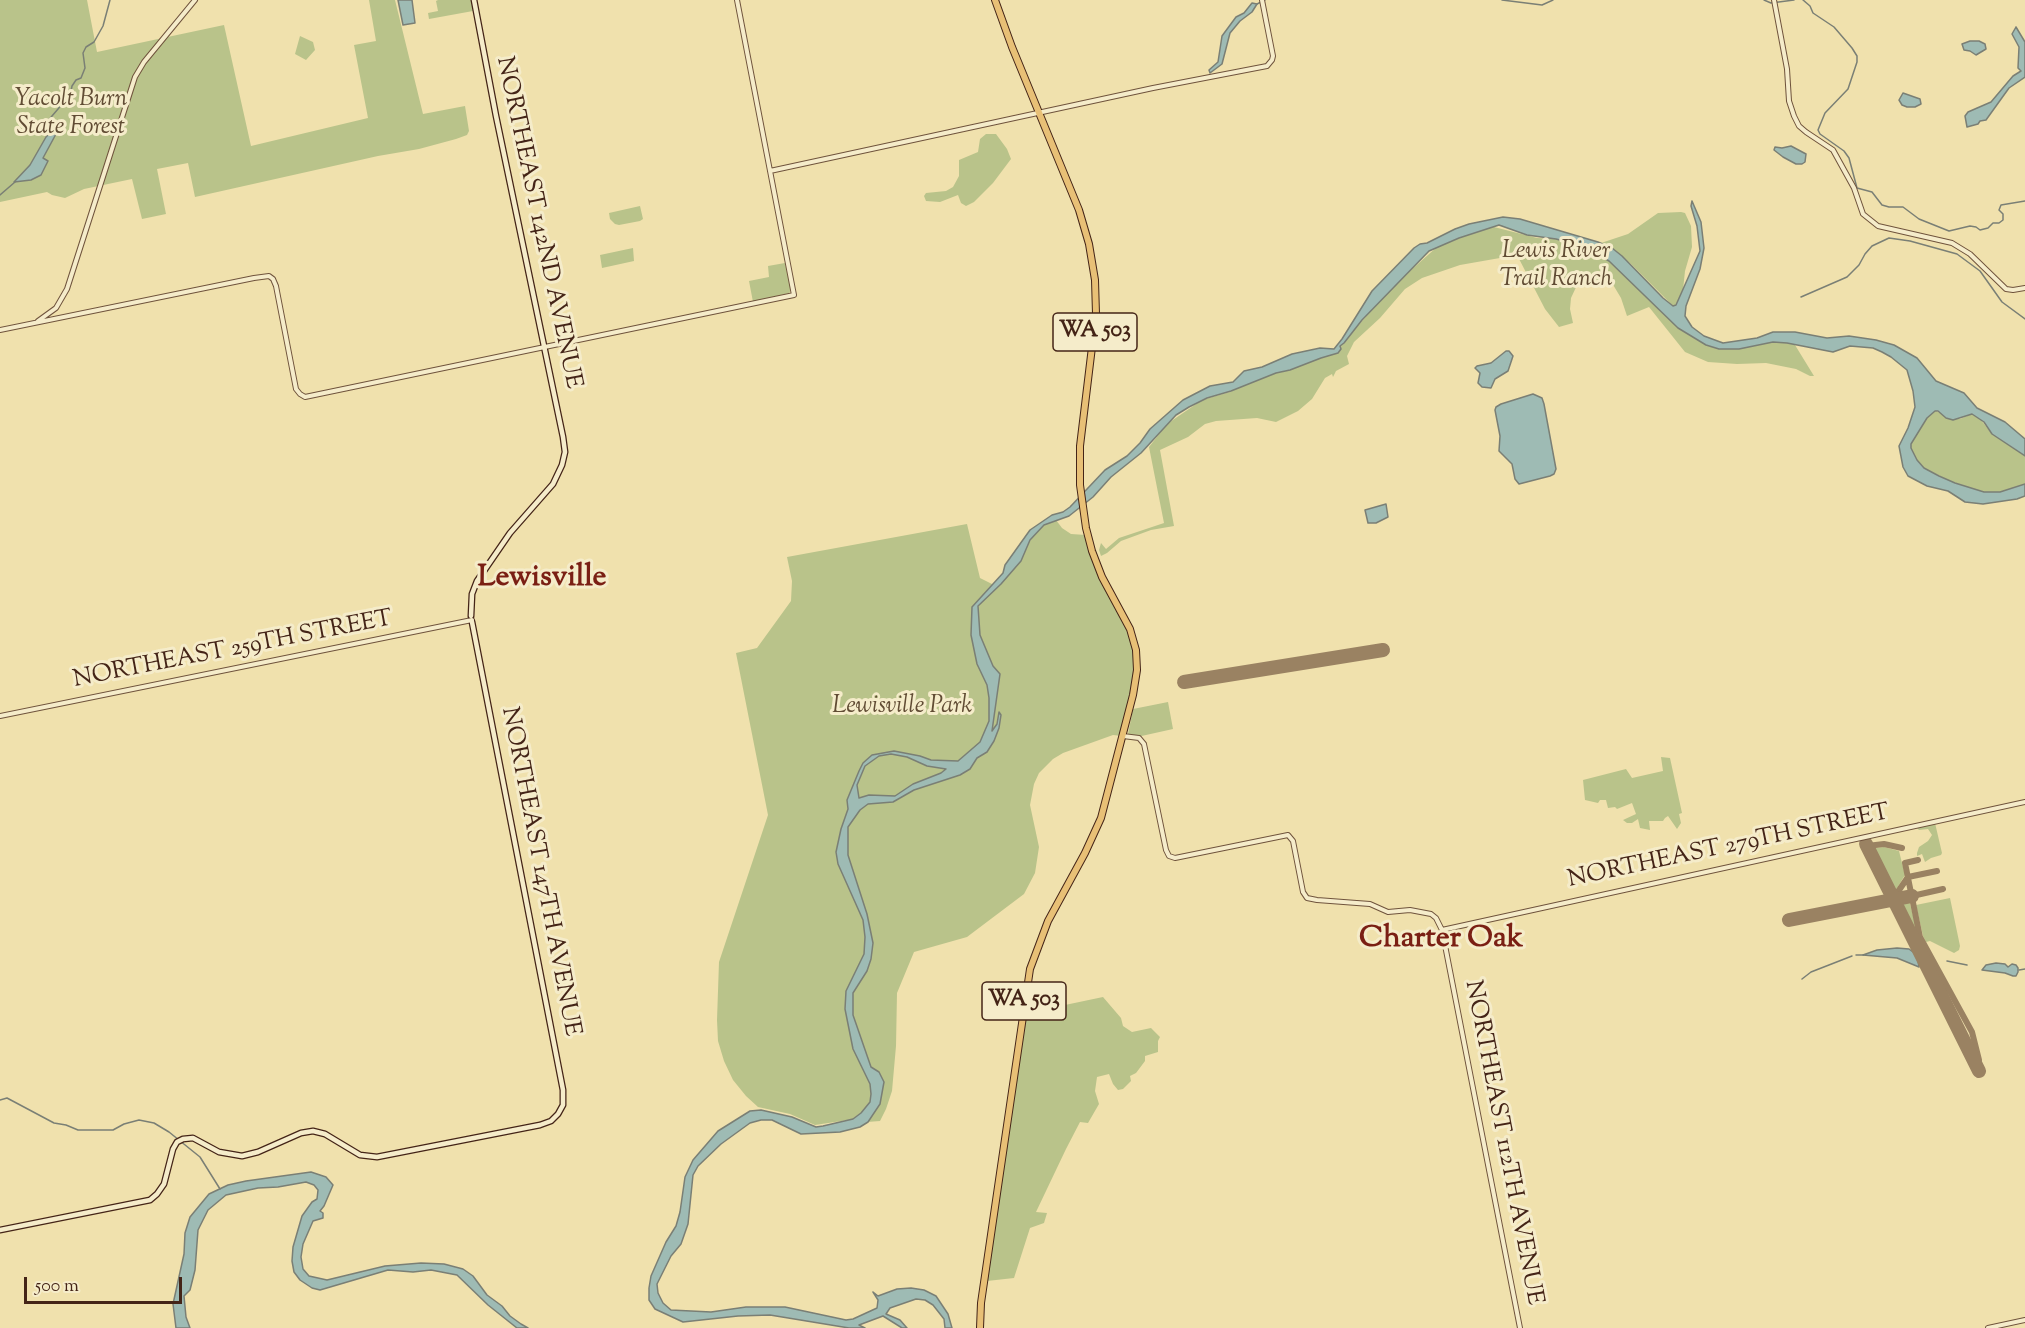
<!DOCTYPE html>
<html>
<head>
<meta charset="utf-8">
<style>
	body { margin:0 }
	#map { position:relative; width:2025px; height:1328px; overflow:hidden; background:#f0e1ad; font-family:"Sorts Mill Goudy",serif }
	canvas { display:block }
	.scale { position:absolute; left:24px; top:1277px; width:158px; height:27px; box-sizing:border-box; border:3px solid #442417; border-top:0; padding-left:8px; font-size:18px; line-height:21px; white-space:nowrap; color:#442417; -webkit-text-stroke:4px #f5ecca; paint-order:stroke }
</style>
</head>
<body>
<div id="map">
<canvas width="2025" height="1328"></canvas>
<div class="scale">500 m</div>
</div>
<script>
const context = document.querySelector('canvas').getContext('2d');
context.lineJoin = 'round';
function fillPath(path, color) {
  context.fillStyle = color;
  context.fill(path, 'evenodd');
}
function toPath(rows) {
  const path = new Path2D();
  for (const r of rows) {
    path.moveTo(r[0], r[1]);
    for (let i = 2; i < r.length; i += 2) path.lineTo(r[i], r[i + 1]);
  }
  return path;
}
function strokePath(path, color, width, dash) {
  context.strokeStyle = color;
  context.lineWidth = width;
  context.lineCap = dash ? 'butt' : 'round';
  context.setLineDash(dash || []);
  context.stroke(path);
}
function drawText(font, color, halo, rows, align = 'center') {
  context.font = font + ' "Sorts Mill Goudy",serif';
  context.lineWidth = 6;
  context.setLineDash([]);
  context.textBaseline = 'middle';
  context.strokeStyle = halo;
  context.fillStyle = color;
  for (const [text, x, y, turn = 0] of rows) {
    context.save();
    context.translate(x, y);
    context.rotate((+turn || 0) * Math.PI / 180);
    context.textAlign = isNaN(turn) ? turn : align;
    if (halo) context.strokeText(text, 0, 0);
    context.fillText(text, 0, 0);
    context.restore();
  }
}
fillPath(toPath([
	[0,0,87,0,97,52,224,25,251,146,368,118,354,45,376,41,369,0,395,0,423,114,465,106,469,131,467,135,456,139,419,149,378,156,195,197,188,163,157,169,166,214,142,219,132,179,84,189,65,198,52,195,47,192,0,202],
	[438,0,471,0,473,11,429,19,428,13,438,11,436,1],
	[300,36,313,42,315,50,306,60,295,54],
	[992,134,996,134,1007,149,1011,159,993,183,974,202,966,206,961,203,958,195,940,202,926,201,924,196,926,193,946,191,953,187,959,176,959,160,978,152,980,139,986,134],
	[640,206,643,219,640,221,619,225,615,224,610,219,609,213],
	[1681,212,1685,213,1691,226,1692,247,1685,271,1683,290,1677,304,1673,306,1631,264,1612,248,1601,243,1628,234,1658,213],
	[1494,227,1537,238,1556,239,1585,247,1609,261,1678,328,1719,345,1773,340,1791,343,1795,345,1814,376,1810,376,1796,369,1766,363,1737,364,1708,362,1685,352,1649,307,1627,316,1621,298,1612,283,1584,278,1578,283,1571,298,1570,309,1573,323,1559,327,1545,309,1517,255,1460,265,1422,278,1405,289,1380,318,1354,342,1347,356,1349,364,1336,371,1333,377,1332,374,1325,378,1312,399,1298,411,1276,422,1257,418,1216,421,1205,424,1188,437,1160,450,1174,526,1151,530,1121,541,1107,553,1101,556,1099,550,1101,543,1106,549,1119,538,1164,523,1149,447,1167,424,1202,400,1230,392,1244,385,1309,361,1338,353,1340,346,1393,286,1437,247,1466,234],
	[633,248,634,261,602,268,600,255],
	[785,263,791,290,789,293,753,302,749,281,769,277,768,266],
	[1935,411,1941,413,1946,418,1960,419,1972,414,1981,420,1992,434,2025,456,2025,484,2000,492,1988,493,1958,485,1924,468,1917,460,1911,448,1911,444,1927,418],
	[1056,520,1062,528,1071,534,1086,535,1095,559,1122,612,1137,662,1122,736,1113,735,1063,753,1053,759,1039,773,1034,784,1030,805,1039,847,1035,873,1024,894,967,937,914,952,897,993,896,1046,892,1091,886,1109,880,1121,867,1122,848,1120,815,1125,790,1114,758,1107,746,1096,733,1080,724,1061,718,1041,717,1020,719,962,768,815,736,653,757,648,791,601,792,581,787,557,967,524,980,578,998,587,1021,560,1027,545,1034,535,1042,526],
	[1168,702,1173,729,1137,737,1128,734,1133,709],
	[1661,757,1670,758,1682,813,1679,814,1681,823,1677,829,1668,816,1665,818,1663,821,1649,821,1650,830,1640,828,1638,819,1632,823,1627,823,1623,820,1636,814,1632,803,1617,809,1615,807,1608,808,1606,800,1600,800,1598,803,1585,800,1583,780,1626,769,1632,778,1663,771],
	[1935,823,1942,853,1941,855,1931,858,1925,862,1922,854,1917,856,1917,853,1919,847,1928,841,1932,835,1928,829,1919,830,1917,828],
	[1884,847,1899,851,1905,875,1894,893,1874,851,1875,848],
	[1950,898,1960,946,1959,950,1954,953,1930,941,1926,942,1923,936,1916,905],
	[1909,900,1917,931,1915,934,1899,902],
	[1103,997,1121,1018,1123,1026,1132,1032,1151,1028,1160,1037,1158,1041,1158,1052,1145,1056,1145,1061,1136,1073,1130,1076,1131,1081,1123,1089,1118,1090,1113,1084,1109,1074,1097,1077,1095,1091,1099,1104,1088,1123,1080,1122,1066,1149,1036,1212,1047,1213,1044,1223,1030,1228,1014,1278,987,1281,1027,1013]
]), '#b9c38a');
const water = toPath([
	[398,0,412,0,415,23,403,25,398,0],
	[1252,3,1257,4,1252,12,1240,21,1230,33,1222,64,1210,73,1209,70,1218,62,1222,36,1236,17,1244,13,1252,3],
	[2016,27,2025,42,2025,77,2009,88,1986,120,1980,121,1978,124,1967,127,1965,116,1968,112,1991,102,2013,76,2021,71,2018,68,2019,47,2012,34,2016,27],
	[1970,41,1979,41,1985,44,1986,49,1976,55,1970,51,1964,50,1962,44,1970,41],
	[1903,93,1920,99,1921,104,1915,107,1907,107,1902,105,1899,100,1903,93],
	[51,132,56,134,43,158,48,161,41,175,31,180,14,182,30,165,46,137,51,132],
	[1791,146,1806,154,1805,162,1802,164,1796,164,1783,157,1774,150,1775,147,1782,148,1791,146],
	[1692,201,1701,222,1704,248,1700,269,1686,306,1685,316,1692,327,1704,336,1723,343,1757,338,1773,332,1795,332,1827,338,1849,336,1876,340,1894,345,1917,358,1936,381,1964,393,1977,408,2005,422,2025,439,2025,456,1992,434,1984,422,1972,414,1953,420,1946,418,1938,411,1935,411,1927,418,1911,444,1911,448,1917,460,1924,468,1939,476,1955,483,1984,492,2000,492,2025,484,2025,496,2017,499,1983,504,1965,502,1948,491,1927,486,1908,476,1903,467,1899,446,1908,428,1915,407,1913,391,1907,370,1891,357,1882,352,1873,348,1850,346,1833,352,1787,343,1773,342,1739,349,1719,349,1706,345,1678,328,1609,261,1585,247,1556,239,1527,235,1499,225,1459,238,1429,251,1362,320,1344,343,1340,346,1341,349,1338,353,1321,358,1290,370,1276,373,1231,391,1207,398,1189,407,1176,415,1141,453,1111,477,1093,497,1069,516,1044,525,1030,540,1021,561,1001,584,978,606,980,635,993,666,1000,674,992,731,997,724,999,712,1001,715,999,728,994,741,987,752,977,758,970,769,960,775,914,790,893,802,868,804,860,810,848,827,848,855,867,914,873,943,871,959,867,971,853,993,853,1015,871,1067,879,1072,884,1082,880,1104,868,1122,860,1127,840,1132,801,1134,772,1120,761,1120,750,1123,721,1144,698,1166,693,1175,688,1224,681,1244,671,1256,657,1284,658,1293,663,1303,671,1310,711,1312,746,1307,785,1307,846,1320,853,1319,877,1308,878,1300,873,1292,878,1296,897,1289,911,1288,924,1290,936,1296,948,1314,952,1328,945,1328,944,1319,933,1305,925,1300,916,1299,890,1308,886,1314,900,1320,907,1328,902,1328,883,1316,859,1325,865,1328,849,1328,770,1315,738,1316,683,1322,655,1309,649,1300,649,1288,651,1276,666,1242,676,1226,680,1212,685,1177,693,1160,718,1131,750,1111,761,1110,792,1117,816,1127,823,1126,853,1119,861,1113,870,1102,871,1094,870,1084,853,1049,845,1009,846,991,864,954,865,937,863,920,838,864,836,852,841,829,848,809,847,800,859,771,863,763,872,755,894,751,920,756,931,760,958,761,980,742,989,721,989,698,987,685,977,664,971,635,972,607,1003,573,1005,565,1030,530,1052,515,1063,512,1070,507,1105,470,1127,456,1140,443,1150,429,1183,400,1210,386,1233,382,1244,371,1262,367,1292,354,1320,348,1334,349,1342,339,1372,291,1414,248,1420,244,1427,243,1455,229,1469,224,1503,217,1520,219,1598,242,1612,248,1622,256,1663,298,1673,306,1676,305,1700,251,1697,226,1691,206,1692,201],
	[891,754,907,757,927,766,946,769,941,773,913,784,895,796,869,795,859,798,857,785,865,766,879,756,891,754],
	[1506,351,1509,351,1513,356,1508,371,1495,379,1491,388,1482,387,1478,383,1480,373,1475,368,1477,366,1491,363,1506,351],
	[1533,394,1542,398,1544,404,1556,469,1554,474,1550,476,1519,484,1515,479,1512,464,1499,451,1500,436,1495,410,1496,407,1501,404,1533,394],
	[1386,504,1388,517,1376,523,1368,523,1365,510,1386,504],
	[1897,948,1909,949,1917,955,1919,967,1897,958,1863,955,1877,950,1897,948],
	[1996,963,2005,964,2008,967,2012,964,2016,965,2018,968,2018,972,2016,976,2013,976,2005,973,1982,970,1986,965,1996,963],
	[311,1172,326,1177,333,1185,324,1206,320,1211,323,1213,323,1218,313,1221,303,1244,301,1257,303,1269,309,1276,327,1280,385,1266,421,1263,444,1264,463,1269,473,1276,487,1295,502,1306,510,1316,521,1324,528,1328,517,1328,488,1305,457,1275,431,1270,413,1272,388,1270,320,1290,312,1288,300,1280,294,1272,292,1261,293,1247,302,1216,312,1202,317,1199,318,1190,314,1185,306,1182,278,1187,258,1188,226,1195,208,1210,198,1230,195,1270,190,1290,184,1296,186,1317,190,1328,176,1328,173,1304,184,1254,185,1233,190,1217,209,1194,228,1185,246,1181,311,1172]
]);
fillPath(water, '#9ebbb4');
strokePath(water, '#7a7f75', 1.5);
strokePath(toPath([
	[1502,0,1542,5,1553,0],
	[1764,0,1771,3,1794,0],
	[1803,0,1810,6,1813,13,1834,27,1852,48,1857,56,1857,62,1848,89,1825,113,1818,130,1820,134,1844,151,1849,158,1857,188,1872,192,1882,205,1889,207,1903,207,1919,219,1949,231,1970,226,1976,227,1980,230,1988,228,1993,223,1999,223,2003,220,2003,214,1999,210,2001,205,2025,201],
	[1257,4,1265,0],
	[49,135,46,123,64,102,69,101,72,86,76,80,81,78,85,68,83,53,86,47,94,42,103,26,110,0],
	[0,195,15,182],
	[1801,297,1847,277,1859,265,1865,254,1872,246,1889,238,1910,241,1957,254,1980,271,2002,302,2025,319],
	[1856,955,1864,955],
	[1947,961,1967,965],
	[2019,970,2025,969],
	[1802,979,1811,972,1852,956],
	[0,1100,7,1098,54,1123,66,1125,78,1130,113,1130,124,1124,139,1120,154,1123,169,1132,200,1157,220,1189]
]), '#7a7f75', 1.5);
strokePath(toPath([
	[1867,846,1884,844,1902,848],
	[1918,860,1905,863,1925,962],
	[1912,896,1943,889],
	[1893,899,1908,877,1937,871],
	[1920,937,1972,1032,1979,1060,1978,1064,1976,1064],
	[1930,973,1943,980]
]), '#9a8262', 6);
strokePath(toPath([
	[1184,682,1383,650],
	[1866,844,1979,1071],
	[1789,920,1912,896]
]), '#9a8262', 14);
const tertiary = toPath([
	[1774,0,1787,69,1789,101,1794,116,1799,126,1806,132,1833,150,1854,188,1863,214,1878,226,1952,243,1970,254,2006,289,2013,290,2025,288],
	[770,171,1153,88,1267,66,1272,60,1273,56,1262,0],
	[38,321,56,308,67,289,135,77,144,62,195,0],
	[0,330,254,278,269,276,273,279,276,286,296,389,300,394,305,397,794,295,737,0],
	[0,716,472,620],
	[1123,736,1139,738,1144,744,1166,850,1169,856,1175,858,1288,835,1293,841,1303,892,1307,898,1317,900,1370,904,1388,912,1410,910,1431,914,1436,918,1442,930,1520,1328],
	[1442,930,2025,802],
	[1988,1328,2025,1320]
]);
const secondary = toPath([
	[471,616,472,594,477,581,510,533,553,484,562,465,565,452,563,437,496,116,474,0],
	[0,1230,150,1200,157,1194,164,1184,173,1149,177,1142,183,1139,193,1138,219,1152,242,1156,258,1152,301,1133,313,1131,325,1134,360,1155,377,1157,540,1125,551,1121,558,1114,563,1105,563,1090,472,622]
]);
const primary = toPath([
	[980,1328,981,1303,1000,1173,1030,969,1048,921,1085,853,1101,818,1133,695,1137,670,1136,650,1130,629,1102,577,1092,551,1086,528,1080,485,1080,446,1096,314,1095,280,1089,244,1079,210,1012,47,995,0]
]);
strokePath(tertiary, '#6f533c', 6);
strokePath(secondary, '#442417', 7);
strokePath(primary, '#442417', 8);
strokePath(tertiary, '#f5ecca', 4);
strokePath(secondary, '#f5ecca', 4.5);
strokePath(primary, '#e8c076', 6);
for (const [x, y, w] of [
	[1095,332,84],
	[1024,1001,84]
]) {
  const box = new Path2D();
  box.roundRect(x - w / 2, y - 19, w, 38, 4.5);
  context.fillStyle = '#f5ecca';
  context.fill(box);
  strokePath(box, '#442417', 1.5);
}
drawText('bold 22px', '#442417', null, [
	["WA 503",1095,332],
	["WA 503",1024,1001]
]);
drawText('italic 24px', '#614c34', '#f5ecca', [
	["Yacolt Burn",71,101],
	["State Forest",71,129],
	["Lewis River",1556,253],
	["Trail Ranch",1556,281],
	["Lewisville Park",902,708]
]);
drawText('24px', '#442417', '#f5ecca', [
	["NORTHEAST 142ND AVENUE",537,223,78],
	["NORTHEAST 259TH STREET",233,651,-11],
	["NORTHEAST 279TH STREET",1729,848,-12],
	["NORTHEAST 147TH AVENUE",539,872,79],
	["NORTHEAST 112TH AVENUE",1502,1143,79]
]);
drawText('bold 30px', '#7a1f14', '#f5ecca', [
	["Lewisville",542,580],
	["Charter Oak",1441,941]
]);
</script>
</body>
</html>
